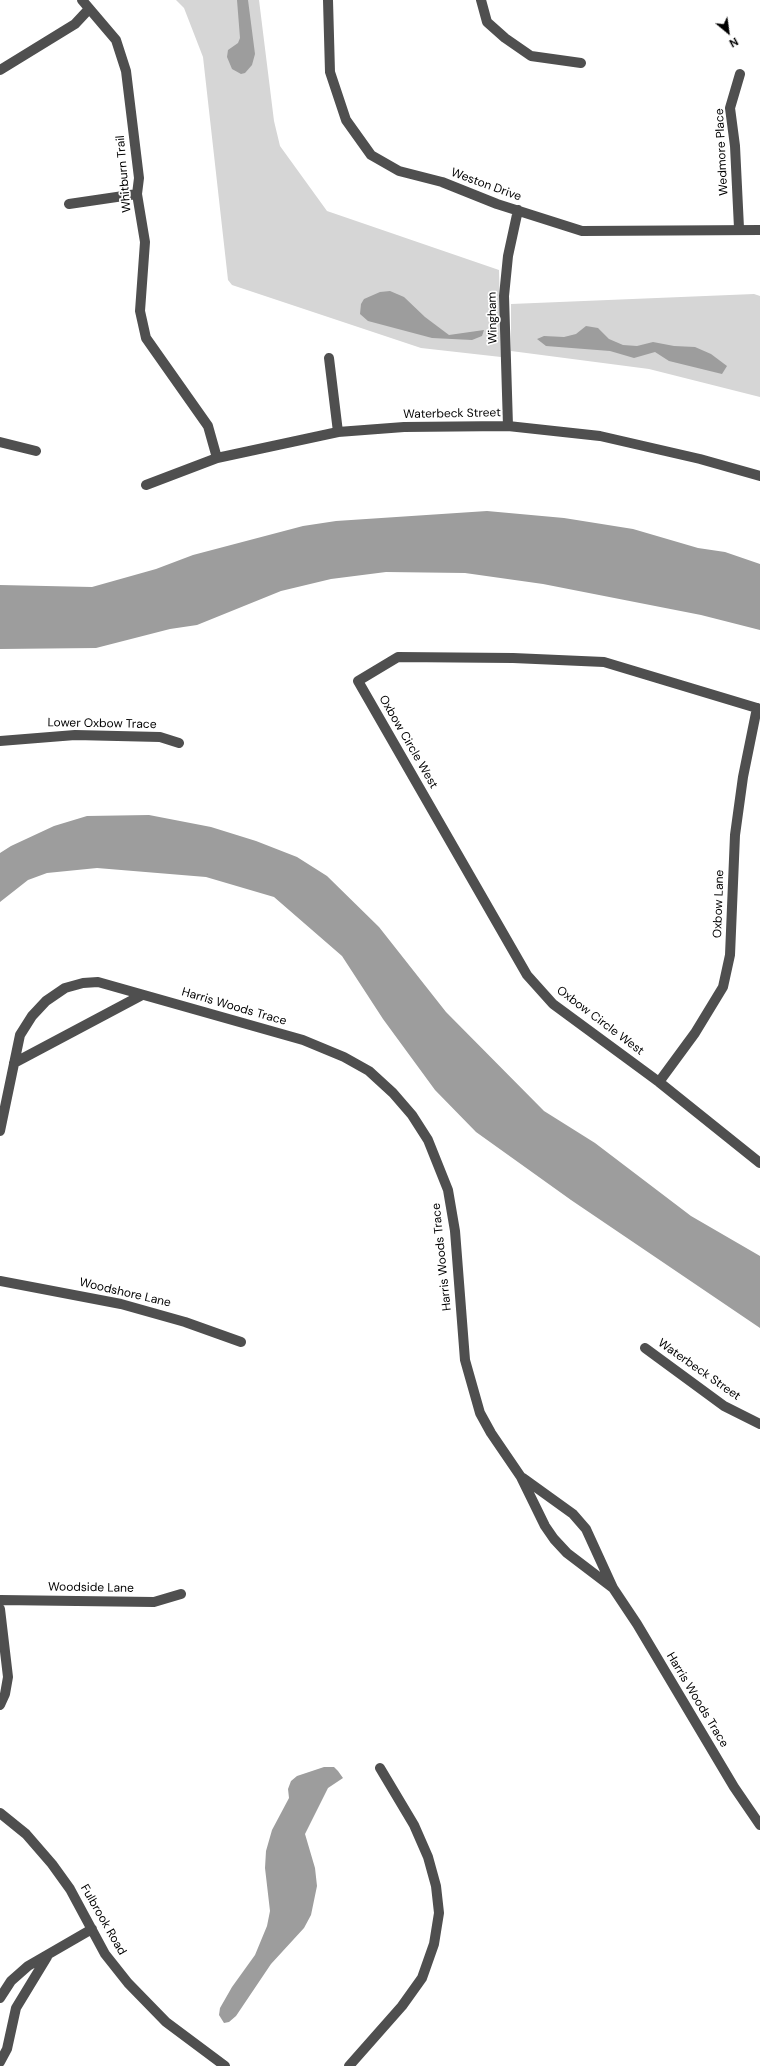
<!DOCTYPE html>
<html>
<head>
<meta charset="utf-8">
<style>
	body { margin:0 }
	#map { position:relative; width:760px; height:2066px; overflow:hidden; background:#fff; font-family:"DM Sans",sans-serif }
	canvas { display:block }
	.north { position:absolute; left:708px; top:12px; width:40px; height:40px; -webkit-text-stroke:3px #fff; paint-order:stroke; rotate:151deg; font-size:11px; font-weight:700; line-height:16px; text-align:center; color:#000 }
	.north::after { content:''; display:block; margin:auto; width:14px; height:18px; background:#000; clip-path:polygon(50% 0,100% 100%,50% 72%,0 100%) }
</style>
</head>
<body>
<div id="map">
<canvas width="760" height="2066"></canvas>
<div class="north">N</div>
</div>
<script>
const context = document.querySelector('canvas').getContext('2d');
context.lineJoin = 'round';
function fillPath(path, color) {
  context.fillStyle = color;
  context.fill(path, 'evenodd');
}
function toPath(rows) {
  const path = new Path2D();
  for (const r of rows) {
    path.moveTo(r[0], r[1]);
    for (let i = 2; i < r.length; i += 2) path.lineTo(r[i], r[i + 1]);
  }
  return path;
}
function strokePath(path, color, width, dash) {
  context.strokeStyle = color;
  context.lineWidth = width;
  context.lineCap = dash ? 'butt' : 'round';
  context.setLineDash(dash || []);
  context.stroke(path);
}
function drawText(font, color, halo, rows, align = 'center') {
  context.font = font + ' "DM Sans",sans-serif';
  context.lineWidth = 3.5;
  context.setLineDash([]);
  context.textBaseline = 'middle';
  context.strokeStyle = halo;
  context.fillStyle = color;
  for (const [text, x, y, turn = 0] of rows) {
    context.save();
    context.translate(x, y);
    context.rotate((+turn || 0) * Math.PI / 180);
    context.textAlign = isNaN(turn) ? turn : align;
    if (halo) context.strokeText(text, 0, 0);
    context.fillText(text, 0, 0);
    context.restore();
  }
}
fillPath(toPath([
	[176,0,259,0,274,121,280,146,327,211,499,270,501,357,421,348,232,285,228,280,203,57,184,8],
	[754,294,760,296,760,397,649,369,511,351,511,304]
]), '#d6d6d6');
fillPath(toPath([
	[237,0,248,0,255,54,252,65,245,73,241,74,232,69,227,57,228,50,238,43,240,38],
	[390,291,404,297,425,317,449,335,484,330,482,336,472,340,432,338,368,321,360,314,361,304,364,299,380,292],
	[586,326,598,328,609,339,623,345,637,346,653,342,674,346,695,347,711,354,727,366,722,374,669,361,655,352,634,358,610,351,546,346,537,339,544,336,564,337,576,334],
	[487,511,564,518,633,529,698,548,725,552,760,564,760,630,701,615,543,584,465,573,386,572,331,579,281,591,197,625,170,629,96,648,0,649,0,585,92,587,156,569,193,555,303,526,336,521],
	[149,815,211,827,256,841,297,857,327,876,379,927,446,1012,544,1111,595,1143,691,1216,760,1256,760,1328,571,1200,476,1132,435,1090,383,1019,342,956,274,897,206,877,97,868,47,873,28,880,0,902,0,853,11,846,54,826,87,816],
	[324,1767,334,1767,338,1771,343,1778,328,1788,305,1834,315,1868,317,1886,311,1915,304,1928,271,1964,236,2016,229,2022,224,2023,219,2015,220,2008,232,1987,255,1955,267,1926,270,1911,265,1868,266,1851,272,1830,289,1798,288,1789,291,1781,297,1776]
]), '#9d9d9d');
strokePath(toPath([
	[82,0,116,40,126,71,139,178,137,194,145,242,140,311,146,338,208,426,217,458],
	[328,0,330,72,346,120,371,155,399,171,442,182,497,204,582,231,760,230],
	[481,0,487,22,505,38,531,56,581,63],
	[0,70,75,24,89,9],
	[69,204,137,194],
	[739,228,735,146,730,108,740,74],
	[329,358,338,432],
	[508,426,504,296,508,256,518,210],
	[0,442,36,451],
	[146,485,217,458,338,432,404,427,508,426,600,436,700,459,760,476],
	[760,709,604,662,513,658,398,657,358,681,527,975,553,1004,659,1082,760,1163],
	[0,741,75,735,160,737,179,743],
	[14,1063,142,995],
	[659,1082,695,1033,723,987,730,955,735,835,743,777,757,708],
	[0,1131,20,1035,32,1016,46,1001,65,988,83,983,98,982,303,1040,344,1057,369,1071,393,1093,412,1115,428,1140,448,1190,455,1231,465,1360,480,1413,491,1433,521,1477,545,1526,554,1539,567,1553,613,1588],
	[0,1281,121,1304,185,1322,241,1342],
	[645,1348,724,1406,760,1424],
	[523,1478,573,1514,586,1529,613,1588,637,1624,734,1787,760,1825],
	[0,1600,154,1602,181,1594],
	[0,1609,8,1677,5,1694,0,1705],
	[0,1813,26,1834,52,1864,70,1889,105,1954,128,1983,166,2022,225,2066],
	[0,1998,11,1981,28,1966,92,1929],
	[0,2062,7,2049,16,2008,47,1957],
	[349,2066,402,2006,422,1978,434,1944,439,1913,436,1886,428,1857,414,1825,380,1768]
]), '#4f4f4f', 10);
drawText('12px', '#000', '#fff', [
	["Wedmore Place",722,152,-93],
	["Whitburn Trail",124,174,-95],
	["Weston Drive",486,185,20],
	["Wingham",493,318,-91],
	["Waterbeck Street",452,414,-1],
	["Lower Oxbow Trace",102,724,1],
	["Oxbow Circle West",408,742,60],
	["Oxbow Lane",719,904,-88],
	["Harris Woods Trace",234,1007,16],
	["Oxbow Circle West",600,1021,37],
	["Harris Woods Trace",442,1257,-96],
	["Woodshore Lane",125,1293,13],
	["Waterbeck Street",699,1370,35],
	["Woodside Lane",91,1588,1],
	["Harris Woods Trace",697,1700,59],
	["Fulbrook Road",103,1920,60]
]);
</script>
</body>
</html>
